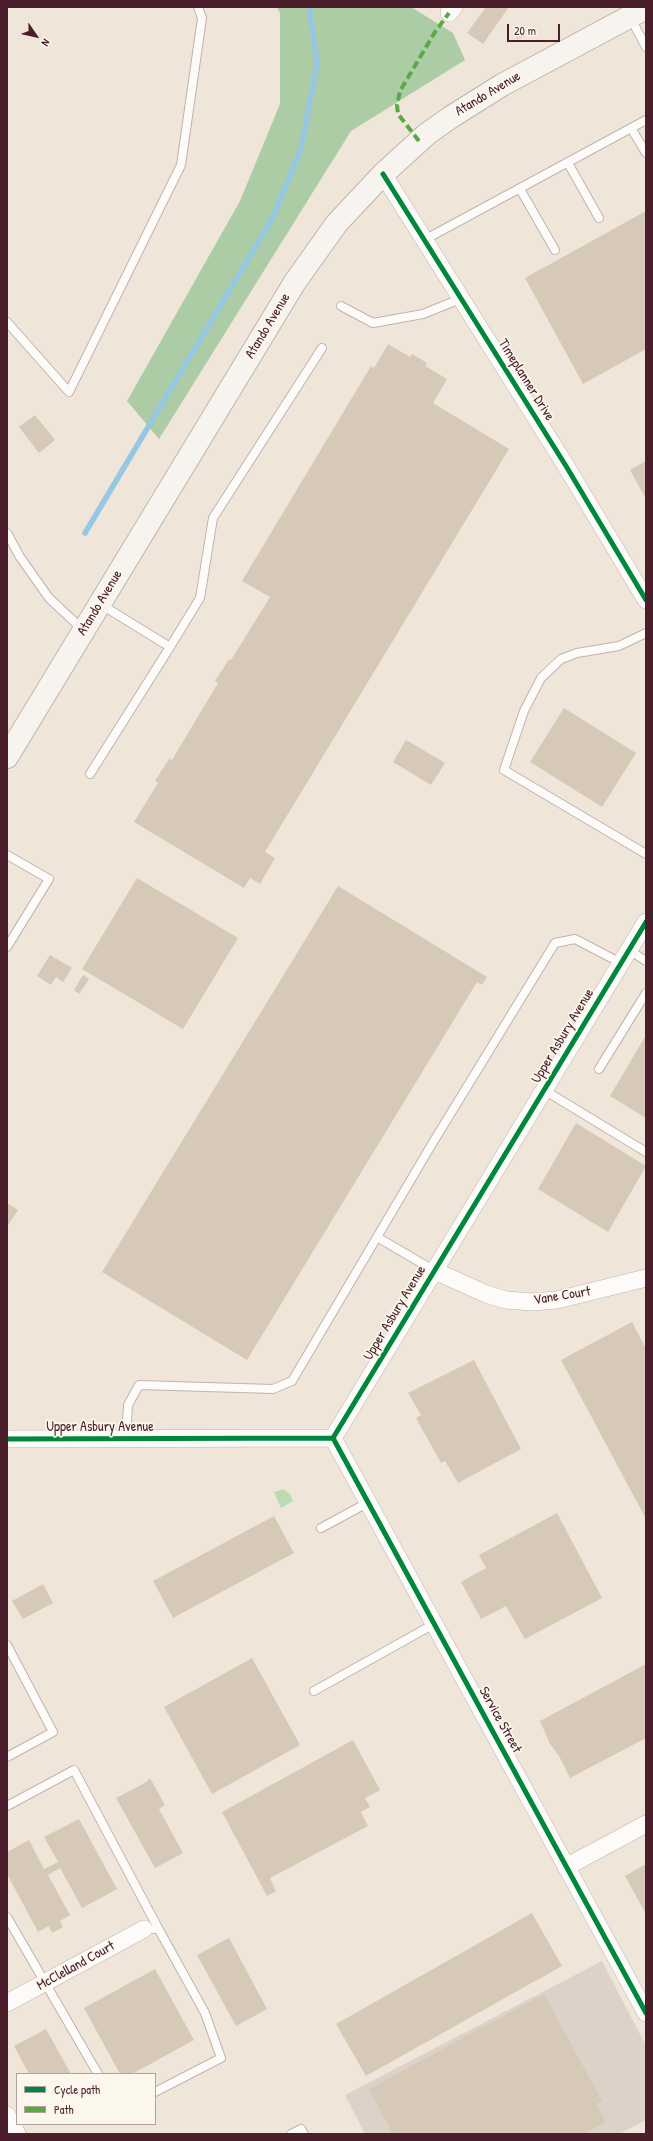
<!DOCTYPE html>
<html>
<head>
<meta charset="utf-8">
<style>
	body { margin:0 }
	#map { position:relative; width:653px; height:2141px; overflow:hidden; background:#efe6d9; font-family:"Patrick Hand",sans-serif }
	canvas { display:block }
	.frame { position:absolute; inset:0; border:8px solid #4a1f2b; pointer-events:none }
	.legend { position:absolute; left:16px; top:2073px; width:140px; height:52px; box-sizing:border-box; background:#fbf7ec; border:1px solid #b4a19f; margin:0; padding:5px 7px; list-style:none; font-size:12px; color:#4a1f2b }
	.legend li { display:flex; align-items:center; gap:8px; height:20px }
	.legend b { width:20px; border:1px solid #b4a19f }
	.north { position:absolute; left:16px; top:16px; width:40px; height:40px; -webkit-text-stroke:3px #fbf7ec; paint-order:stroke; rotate:124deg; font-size:11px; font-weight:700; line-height:16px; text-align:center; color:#4a1f2b }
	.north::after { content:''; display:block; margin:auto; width:14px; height:18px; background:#4a1f2b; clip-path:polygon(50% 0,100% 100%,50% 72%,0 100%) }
	.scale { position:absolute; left:507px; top:24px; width:53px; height:18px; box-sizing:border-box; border:2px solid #4a1f2b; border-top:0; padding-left:5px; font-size:12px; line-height:14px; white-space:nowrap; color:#4a1f2b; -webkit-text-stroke:3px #fbf7ec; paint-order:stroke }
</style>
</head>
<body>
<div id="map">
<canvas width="653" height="2141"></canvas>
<div class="frame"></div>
<ul class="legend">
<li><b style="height:5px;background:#00873e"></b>Cycle path</li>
<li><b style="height:5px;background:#57aa44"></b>Path</li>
</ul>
<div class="north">N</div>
<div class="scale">20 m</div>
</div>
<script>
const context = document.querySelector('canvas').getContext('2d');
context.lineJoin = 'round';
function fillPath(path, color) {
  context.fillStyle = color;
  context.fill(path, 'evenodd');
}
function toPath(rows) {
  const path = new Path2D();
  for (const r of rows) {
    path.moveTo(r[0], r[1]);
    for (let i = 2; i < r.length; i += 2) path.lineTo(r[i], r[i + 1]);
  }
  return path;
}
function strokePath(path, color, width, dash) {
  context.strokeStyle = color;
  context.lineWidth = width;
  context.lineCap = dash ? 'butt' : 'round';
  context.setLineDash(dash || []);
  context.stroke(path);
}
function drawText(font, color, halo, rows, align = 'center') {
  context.font = font + ' "Patrick Hand",sans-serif';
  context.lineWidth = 3.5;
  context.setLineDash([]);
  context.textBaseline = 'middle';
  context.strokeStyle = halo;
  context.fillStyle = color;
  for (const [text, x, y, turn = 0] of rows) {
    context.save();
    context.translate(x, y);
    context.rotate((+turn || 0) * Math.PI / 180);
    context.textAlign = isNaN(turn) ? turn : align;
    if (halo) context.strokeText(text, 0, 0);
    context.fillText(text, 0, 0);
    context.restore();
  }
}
fillPath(toPath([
	[602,1961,646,2046,646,2120,619,2134,365,2134,345,2095]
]), '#dcd2c7');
fillPath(toPath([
	[283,1489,290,1494,293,1501,281,1508,274,1492]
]), '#bbdcaf');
fillPath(toPath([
	[277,7,411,7,453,33,465,60,351,131,159,439,127,401,240,201,280,104,280,13]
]), '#abcca4');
strokePath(toPath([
	[85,533,272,219,301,149,317,64,309,7]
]), '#96c8e4', 5.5);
fillPath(toPath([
	[486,7,509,7,483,44,467,33],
	[522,31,525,36,517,39,515,34],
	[646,211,646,349,583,384,525,278],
	[388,344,410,357,412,354,427,363,425,366,447,379,433,403,509,449,265,852,275,858,260,884,250,878,244,888,134,822,158,783,155,781,169,759,172,760,218,683,215,681,229,659,231,660,270,597,242,581,371,366,374,368],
	[35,415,55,440,39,453,19,427],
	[646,461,646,499,630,470],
	[564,708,636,753,602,807,530,762],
	[406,740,445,763,431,785,393,762],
	[137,878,238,938,183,1029,82,969],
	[338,886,487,977,482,985,477,982,247,1360,102,1272],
	[50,955,72,968,63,982,56,977,51,985,37,976],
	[83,975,89,979,79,994,74,990],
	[646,1035,646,1118,610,1096],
	[576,1123,646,1166,608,1232,538,1189],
	[7,1203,18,1210,7,1227],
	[632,1322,646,1349,646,1519,561,1360],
	[474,1360,521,1449,458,1483,445,1461,441,1463,416,1418,421,1415,408,1393],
	[557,1513,602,1598,525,1639,506,1606,481,1619,461,1582,486,1568,479,1555],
	[274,1516,294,1553,173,1618,153,1581],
	[43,1584,53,1603,23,1619,12,1601],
	[252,1658,300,1745,212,1794,164,1707],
	[646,1664,646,1738,570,1778,559,1756,550,1744,540,1721],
	[353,1740,380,1790,365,1798,370,1807,361,1812,368,1826,270,1878,276,1891,267,1896,222,1812],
	[150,1778,165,1805,159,1809,183,1853,155,1868,116,1798,145,1783],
	[79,1819,117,1889,82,1908,60,1868,48,1875,70,1915,60,1921,63,1927,52,1933,49,1926,38,1932,7,1874,7,1852,29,1840,44,1869,58,1862,44,1837],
	[646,1864,646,1914,625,1876],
	[532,1913,562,1966,366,2076,336,2024],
	[229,1938,267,2009,236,2026,197,1955],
	[155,1969,194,2040,132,2074,120,2074,84,2008],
	[544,1994,602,2101,596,2104,606,2122,584,2134,393,2134,369,2089],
	[46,2029,71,2074,29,2074,14,2046]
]), '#d7c9b7');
const lane = toPath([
	[630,17,646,47],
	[631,128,646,153],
	[568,163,599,218],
	[520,189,555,250],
	[424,240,646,120],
	[341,306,373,323,423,314,460,299],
	[7,322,69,392,181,165,202,18,198,7],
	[7,533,20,557,49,598,82,629],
	[100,604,170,647,200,598,213,518,322,348],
	[646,633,619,646,577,653,561,659,541,678,524,711,504,770,646,854],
	[90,774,170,647],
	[7,855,49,879,7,947],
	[629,950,646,961],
	[599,1069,646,993],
	[544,1090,646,1152],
	[377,1237,435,1271],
	[126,1439,128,1405,139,1385,273,1389,292,1381,432,1144,555,943,575,939,621,963],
	[321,1528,369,1502],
	[7,1645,53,1732,7,1757],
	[314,1691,434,1624],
	[7,1806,74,1770,158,1928],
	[7,1917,98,2074],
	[154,1929,158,1928,205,2013,221,2058,155,2092],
	[291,2134,301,2129,304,2134]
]);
const street = toPath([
	[449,13,454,7],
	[383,174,566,466,646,600],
	[435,1271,486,1294,506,1300,532,1302,557,1300,646,1278],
	[333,1438,646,2013],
	[7,1439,333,1438,646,922],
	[566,1867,646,1824],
	[7,2003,144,1929],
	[7,2115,17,2134]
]);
const secondary = toPath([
	[7,757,295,282,337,223,383,174,427,134,451,117,502,85,646,8]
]);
strokePath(lane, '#beb4ad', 10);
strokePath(street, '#beb4ad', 18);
strokePath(secondary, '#beb4ad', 24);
strokePath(lane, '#fdfbf9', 8);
strokePath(street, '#fdfbf9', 17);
strokePath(secondary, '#f7f3ee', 22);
strokePath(toPath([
	[419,141,398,114,397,105,400,91,435,32,449,13]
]), '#57aa44', 4, [8, 4]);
strokePath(toPath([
	[383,174,566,466,646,600],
	[333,1438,646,2013],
	[7,1439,333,1438,646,922]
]), '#00873e', 5);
drawText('14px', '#4a1f2b', '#fbf7ec', [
	["Atando Avenue",488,94,-31],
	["Atando Avenue",268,326,-59],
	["Timeplanner Drive",526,380,58],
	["Atando Avenue",100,603,-59],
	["Upper Asbury Avenue",563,1036,-59],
	["Vane Court",562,1296,-9],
	["Upper Asbury Avenue",395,1313,-59],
	["Upper Asbury Avenue",100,1427],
	["Service Street",500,1720,61],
	["McClelland Court",76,1966,-29]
]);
</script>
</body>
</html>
